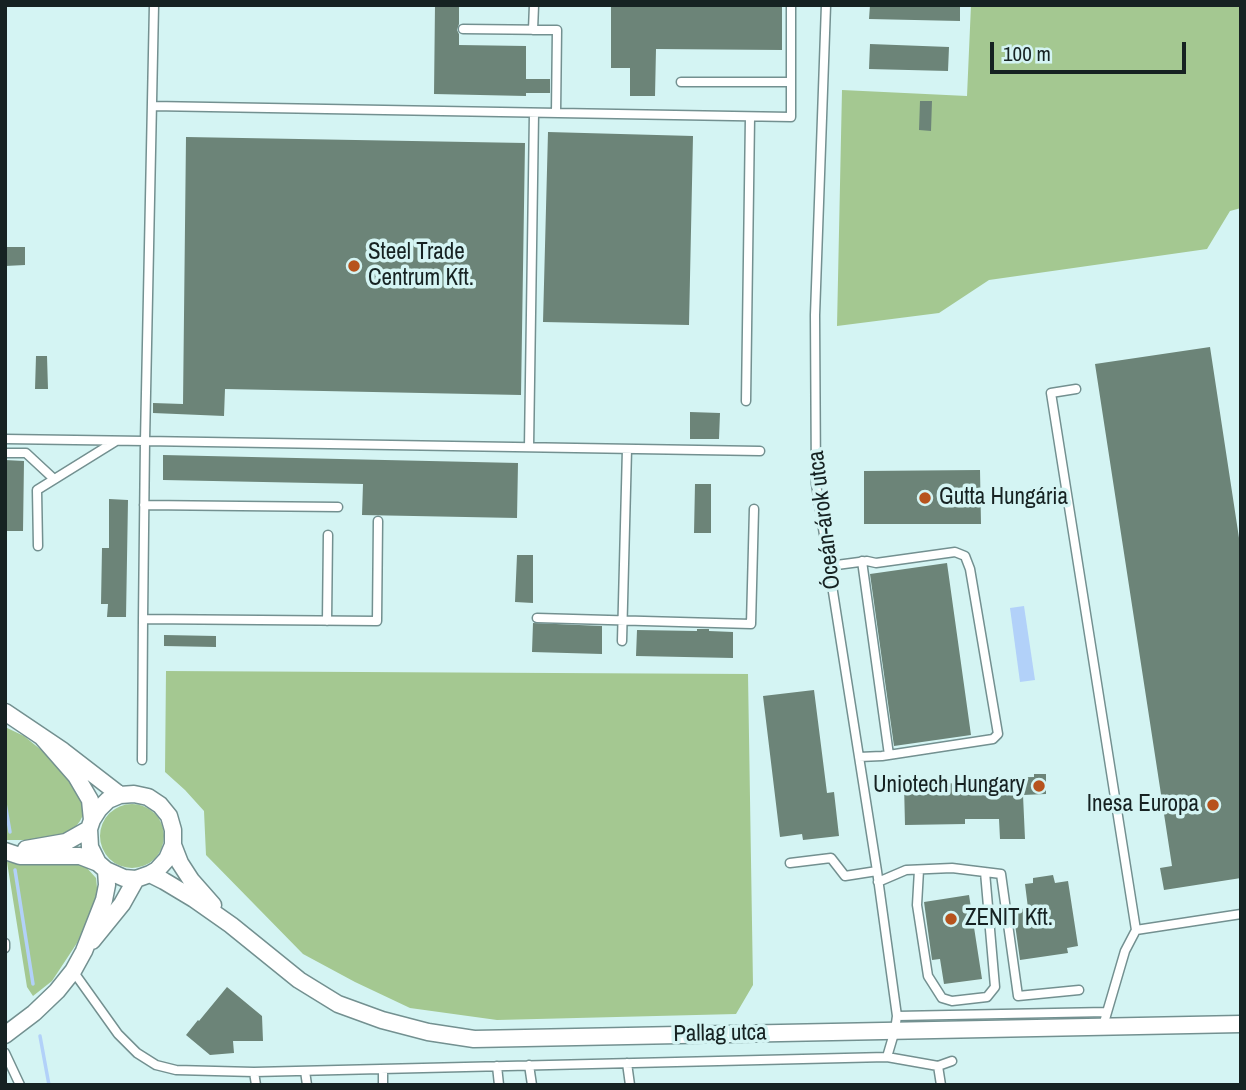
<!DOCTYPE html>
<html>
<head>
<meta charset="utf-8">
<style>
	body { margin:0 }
	#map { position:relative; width:1246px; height:1090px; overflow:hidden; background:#d4f4f3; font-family:"Archivo Narrow",sans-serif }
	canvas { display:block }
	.frame { position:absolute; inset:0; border:7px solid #162222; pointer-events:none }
	.scale { position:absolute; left:990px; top:42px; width:196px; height:32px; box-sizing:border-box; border:4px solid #162222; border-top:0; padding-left:9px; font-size:21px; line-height:24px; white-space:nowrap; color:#162222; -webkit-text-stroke:5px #d4f4f3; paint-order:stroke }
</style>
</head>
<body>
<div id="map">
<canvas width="1246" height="1090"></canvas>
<div class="frame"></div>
<div class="scale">100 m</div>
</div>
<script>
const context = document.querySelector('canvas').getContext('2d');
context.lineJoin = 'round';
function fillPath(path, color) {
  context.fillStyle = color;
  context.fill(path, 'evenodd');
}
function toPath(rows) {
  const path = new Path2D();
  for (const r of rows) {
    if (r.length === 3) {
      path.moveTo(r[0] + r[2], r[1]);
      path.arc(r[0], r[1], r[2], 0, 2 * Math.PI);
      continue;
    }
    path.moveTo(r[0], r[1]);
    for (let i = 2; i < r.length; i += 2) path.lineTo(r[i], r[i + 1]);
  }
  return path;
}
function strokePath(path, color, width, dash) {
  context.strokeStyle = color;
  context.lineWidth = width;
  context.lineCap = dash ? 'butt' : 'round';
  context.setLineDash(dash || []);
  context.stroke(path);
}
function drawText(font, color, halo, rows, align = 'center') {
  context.font = font + ' "Archivo Narrow",sans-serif';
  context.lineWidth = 7;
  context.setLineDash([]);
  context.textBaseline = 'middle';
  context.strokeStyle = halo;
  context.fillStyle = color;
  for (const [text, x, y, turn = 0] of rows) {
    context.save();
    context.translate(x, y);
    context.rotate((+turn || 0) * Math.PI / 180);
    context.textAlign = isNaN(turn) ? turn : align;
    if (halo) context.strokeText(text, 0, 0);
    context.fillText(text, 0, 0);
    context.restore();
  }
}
fillPath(toPath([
	[971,5,1241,5,1241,208,1230,211,1207,249,989,280,939,313,837,326,842,90,967,96],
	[166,671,748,674,753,985,736,1014,497,1020,410,1008,355,982,303,954,206,855,204,811,185,790,165,772],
	[5,727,24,736,67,771,86,809,80,821,71,833,50,840,5,840],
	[132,836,32],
	[69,860,86,867,96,878,98,897,77,943,52,981,33,996,27,987,7,862,33,864]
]), '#a4c891');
fillPath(toPath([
	[1024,606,1035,680,1020,682,1010,608]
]), '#b2d1f9');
strokePath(toPath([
	[5,803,10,832],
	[15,870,33,984],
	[40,1036,49,1085]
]), '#b2d1f9', 3.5);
fillPath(toPath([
	[435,5,459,5,459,24,457,30,459,34,459,45,526,46,526,79,550,79,550,93,526,93,526,96,434,94],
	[611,5,782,5,782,50,656,49,655,96,630,96,630,68,611,68],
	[870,5,960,5,960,21,869,19],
	[870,44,949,47,948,71,869,69],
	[920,101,932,101,931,131,919,130],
	[548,132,693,136,689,325,543,322],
	[186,137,525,143,521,395,225,389,224,416,153,413,153,403,183,404],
	[5,247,25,247,25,265,5,266],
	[1210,347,1241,551,1241,878,1164,890,1160,868,1172,866,1095,364],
	[36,356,47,356,48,389,35,389],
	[690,412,720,413,719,439,690,439],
	[163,455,518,463,517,518,362,515,363,484,163,480],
	[5,460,24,461,23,531,5,531],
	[980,470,981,524,864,524,864,471],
	[695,484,711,484,711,533,694,533],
	[109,499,128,500,126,617,107,617,108,604,101,604,102,548,109,548],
	[517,555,533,555,533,603,515,602],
	[947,563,971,735,894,746,870,574],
	[533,623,602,626,602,654,532,652],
	[697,629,709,629,709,631,733,632,733,658,636,656,637,630,697,631],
	[164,635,216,636,216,647,164,646],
	[814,690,827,793,834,792,839,836,803,840,802,834,780,837,763,696],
	[1034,774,1046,774,1046,794,1023,795,1025,839,1000,839,999,819,965,819,965,824,905,825,904,784,974,783,974,781,998,780,998,778,1034,777],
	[1053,875,1055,883,1068,881,1078,946,1067,948,1068,953,1020,960,1013,910,1028,908,1025,884,1033,883,1033,878],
	[969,895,982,979,944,984,940,959,932,960,924,902],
	[227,987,262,1016,263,1041,233,1041,234,1053,210,1055,186,1035,198,1020,199,1021]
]), '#6c8478');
const lane = toPath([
	[154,5,145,441,760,451],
	[826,5,815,315,816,484,877,871,897,1016,895,1030,887,1057],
	[463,29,557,30,556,113],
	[533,30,534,5],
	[681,82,791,82],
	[152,106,791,117,791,5],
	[1076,389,1051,393,1136,930,1125,951,1103,1026],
	[746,401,750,117],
	[5,439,145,441,143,619,377,621,378,521],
	[529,447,534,113],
	[5,453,26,453,54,479],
	[144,505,338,507],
	[38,546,37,490,116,441],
	[862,561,889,755],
	[829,566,867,561,876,563,955,552,965,556,970,569,998,734,993,739,882,756,859,757],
	[537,618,751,624,754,509],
	[327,621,328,535],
	[622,641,627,449],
	[142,760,143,619],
	[790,863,831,858,845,876,877,871],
	[919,870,917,905,928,976,942,998,952,1001,987,997,995,987,985,872],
	[878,882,906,870,952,868,1001,874,1018,996,1079,990],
	[1136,930,1241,914],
	[5,943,5,948],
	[73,971,118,1034,137,1053,156,1065,176,1070,254,1072,887,1057,938,1066,952,1061],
	[897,1016,1107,1012],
	[5,1053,20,1085],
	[627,1063,630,1085],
	[529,1065,532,1085],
	[497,1066,499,1085],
	[938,1066,941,1085],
	[305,1071,307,1085],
	[254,1072,256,1085],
	[383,1085,383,1069]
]);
const street = toPath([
	[5,712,63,751,120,795],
	[41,736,76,776,90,800,92,820,89,829,90,847,98,863,106,870,124,878,136,879,150,874,157,870,167,859,173,845,173,830,169,816,160,805,148,797,134,794,120,795,108,800,99,809,92,820],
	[173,845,180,863,191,880,213,905],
	[26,849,66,842,89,829],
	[5,851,20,856,80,856,98,863],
	[150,874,164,881,194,899,231,925,299,980,338,1004,382,1020,428,1032,474,1039,1241,1024],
	[92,941,122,904,136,879],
	[5,1035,34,1013,57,991,73,971,84,951,104,900,107,885,106,870]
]);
strokePath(lane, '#739090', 11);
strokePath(street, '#739090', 19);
strokePath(lane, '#fff', 8);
strokePath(street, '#fff', 16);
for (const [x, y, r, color] of [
	[354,266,7,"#b7531d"],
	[925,498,7,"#b7531d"],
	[1039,786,7,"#b7531d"],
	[1213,805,7,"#b7531d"],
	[951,919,7,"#b7531d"]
]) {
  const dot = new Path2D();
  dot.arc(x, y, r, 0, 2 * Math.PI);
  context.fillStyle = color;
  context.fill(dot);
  strokePath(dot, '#d4f4f3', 2.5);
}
drawText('23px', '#162222', '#d4f4f3', [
	["Steel Trade",368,253],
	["Centrum Kft.",368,279],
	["Gutta Hungária",939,498],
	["Uniotech Hungary",1025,786,"right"],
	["Inesa Europa",1199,805,"right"],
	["ZENIT Kft.",965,919]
], 'left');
drawText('23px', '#162222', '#d4f4f3', [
	["Óceán-árok utca",825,520,-97],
	["Pallag utca",720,1034,-1]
]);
</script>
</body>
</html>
